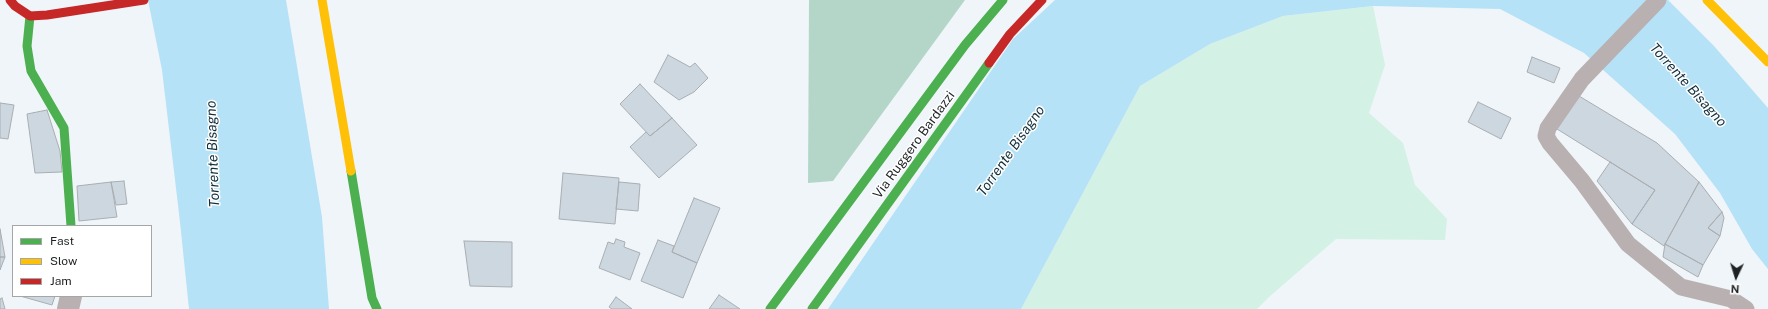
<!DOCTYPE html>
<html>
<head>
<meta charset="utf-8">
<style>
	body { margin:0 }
	#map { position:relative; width:1768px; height:309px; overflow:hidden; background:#f0f5f9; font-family:"Public Sans",sans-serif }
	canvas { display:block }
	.legend { position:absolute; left:12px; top:225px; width:140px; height:72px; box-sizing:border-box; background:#fff; border:1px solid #a5a7a7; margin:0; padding:5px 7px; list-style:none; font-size:12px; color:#1e2224 }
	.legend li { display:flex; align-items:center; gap:8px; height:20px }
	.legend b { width:20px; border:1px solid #a5a7a7 }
	.north { position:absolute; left:1716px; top:257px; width:40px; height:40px; -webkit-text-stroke:3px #fff; paint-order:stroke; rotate:184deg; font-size:11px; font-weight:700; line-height:16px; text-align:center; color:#1e2224 }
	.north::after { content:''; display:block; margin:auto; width:14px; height:18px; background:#1e2224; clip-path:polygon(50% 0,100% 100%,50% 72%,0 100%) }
</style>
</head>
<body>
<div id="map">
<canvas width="1768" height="309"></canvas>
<ul class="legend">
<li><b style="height:5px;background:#4caf50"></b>Fast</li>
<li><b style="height:5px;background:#ffc107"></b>Slow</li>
<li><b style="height:5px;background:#c62828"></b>Jam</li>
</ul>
<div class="north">N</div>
</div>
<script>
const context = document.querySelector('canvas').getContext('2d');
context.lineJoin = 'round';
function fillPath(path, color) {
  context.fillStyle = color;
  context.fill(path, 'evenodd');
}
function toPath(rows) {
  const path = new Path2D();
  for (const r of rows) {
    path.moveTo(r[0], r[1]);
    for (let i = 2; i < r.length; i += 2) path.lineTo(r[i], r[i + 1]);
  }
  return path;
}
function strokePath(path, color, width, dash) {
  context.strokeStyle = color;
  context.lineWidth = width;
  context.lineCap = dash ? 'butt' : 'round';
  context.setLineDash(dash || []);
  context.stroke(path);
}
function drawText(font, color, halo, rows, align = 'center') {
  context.font = font + ' "Public Sans",sans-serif';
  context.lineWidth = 3;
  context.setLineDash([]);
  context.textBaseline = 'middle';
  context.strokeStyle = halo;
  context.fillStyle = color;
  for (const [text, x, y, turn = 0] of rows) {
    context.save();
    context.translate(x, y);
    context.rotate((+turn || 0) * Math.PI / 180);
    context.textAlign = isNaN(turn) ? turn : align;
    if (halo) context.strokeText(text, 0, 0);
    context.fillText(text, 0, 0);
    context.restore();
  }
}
fillPath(toPath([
	[1373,6,1385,65,1369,113,1403,143,1415,185,1447,219,1445,240,1336,239,1269,297,1257,309,1021,309,1140,86,1210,44,1283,16]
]), '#d3f1e4');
fillPath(toPath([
	[809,0,965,0,833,181,808,183]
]), '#b4d6c8');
fillPath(toPath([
	[148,0,286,0,322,217,329,309,189,309,180,222,162,70],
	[1055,0,1668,0,1714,46,1768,108,1768,269,1752,249,1720,193,1675,134,1584,53,1500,9,1373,6,1283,16,1210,44,1140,86,1021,309,828,309,1013,39]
]), '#b5e2f7');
const building = toPath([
	[668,55,690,67,695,63,708,78,694,92,679,100,654,82,668,55],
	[1532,57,1560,68,1554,83,1527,72,1532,57],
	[640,84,672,118,650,136,620,104,640,84],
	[1579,96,1657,143,1699,182,1664,246,1632,224,1655,190,1557,129,1579,96],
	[1478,102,1511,118,1501,139,1468,122,1478,102],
	[0,103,14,105,8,139,0,138,0,103],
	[47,110,60,151,62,172,35,173,27,114,47,110],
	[672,118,697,145,659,178,630,147,646,132,650,136,672,118],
	[1610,162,1655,190,1632,224,1597,181,1610,162],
	[563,173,619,178,615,224,559,219,563,173],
	[124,181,127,204,116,205,111,182,124,181],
	[111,182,117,217,79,221,77,186,111,182],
	[619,182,640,184,638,211,616,209,619,182],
	[1699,182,1722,212,1708,228,1720,236,1703,265,1665,244,1699,182],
	[694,198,720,208,697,263,672,252,694,198],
	[1722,212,1724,218,1720,236,1708,228,1722,212],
	[0,229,5,257,0,257,0,229],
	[616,239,625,242,624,247,640,253,630,280,599,268,608,242,614,244,616,239],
	[658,240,674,246,672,252,697,263,683,298,641,281,658,240],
	[464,241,512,242,512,287,470,286,464,241],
	[1665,244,1703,265,1698,277,1663,257,1665,244],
	[0,257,5,257,0,270,0,257],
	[719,295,740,309,709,309,719,295],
	[20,296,55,296,52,305,20,296],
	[616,297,632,309,612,309,609,307,616,297],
	[2,298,5,309,0,309,0,299,2,298]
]);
fillPath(building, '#ccd7e0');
strokePath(building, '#aaaeb1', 1);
strokePath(toPath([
	[1658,0,1582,79,1548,128,1546,136,1550,143,1582,181,1628,244,1681,287,1731,299,1746,309]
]), '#b9b1b1', 17);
strokePath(toPath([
	[68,309,71,296]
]), '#b9b1b1', 22);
strokePath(toPath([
	[30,16,27,46,31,71,64,128,71,226],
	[351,171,372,298,377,309],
	[770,309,965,45,1003,0],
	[812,309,989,63]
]), '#4caf50', 9);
strokePath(toPath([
	[322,0,351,171],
	[1707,0,1768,62]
]), '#ffc107', 9);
strokePath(toPath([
	[10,0,15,6,30,16,47,15,144,0],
	[989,63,1010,34,1042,0]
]), '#c62828', 9);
drawText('13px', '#1e2224', '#fff', [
	["Via Ruggero Bardazzi",914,145,-54]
]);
drawText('italic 14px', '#12303c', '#fff', [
	["Torrente Bisagno",1688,85,48],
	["Torrente Bisagno",1011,151,-55],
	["Torrente Bisagno",213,154,-92]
]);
</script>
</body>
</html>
